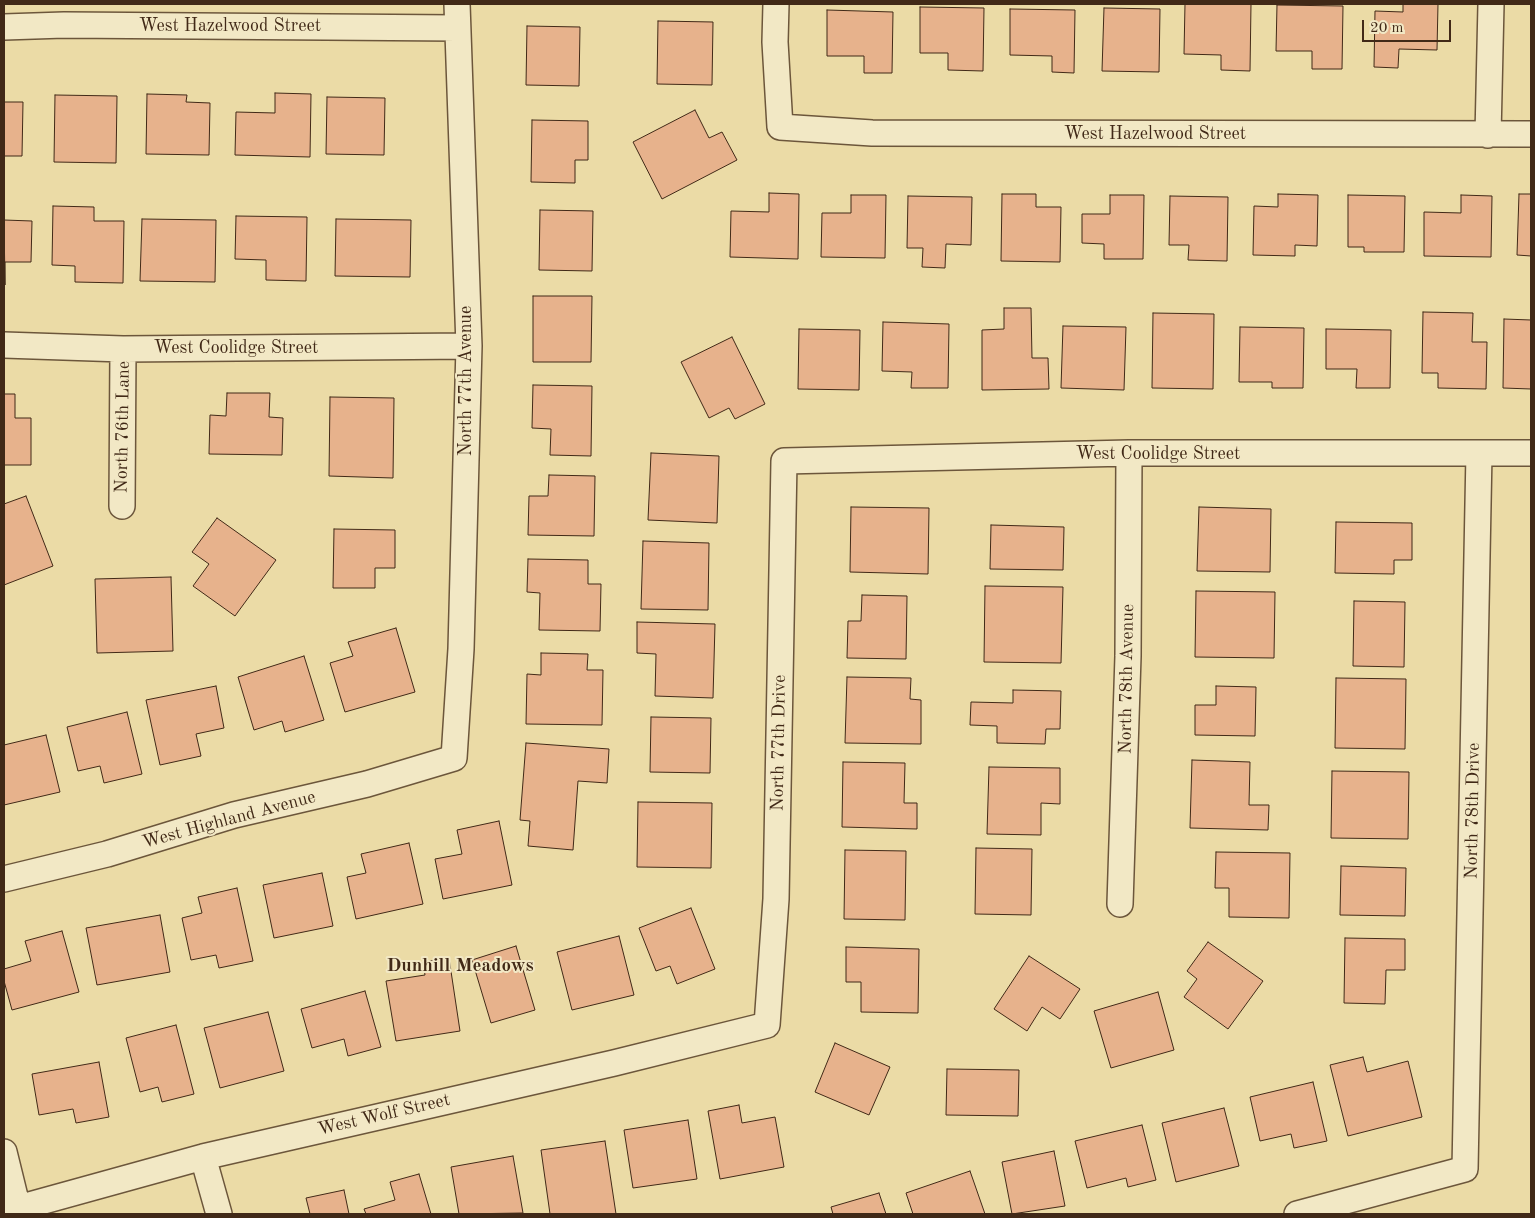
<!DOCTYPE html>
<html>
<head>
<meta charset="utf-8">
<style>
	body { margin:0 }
	#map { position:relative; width:1535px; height:1218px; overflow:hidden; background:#ebdba6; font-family:"Old Standard TT",serif }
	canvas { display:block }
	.frame { position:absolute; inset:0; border:5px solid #412917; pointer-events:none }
	.scale { position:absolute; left:1362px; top:20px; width:89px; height:22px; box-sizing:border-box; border:2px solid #412917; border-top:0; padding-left:6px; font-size:15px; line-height:18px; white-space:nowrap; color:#412917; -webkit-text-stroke:4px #f2e8c5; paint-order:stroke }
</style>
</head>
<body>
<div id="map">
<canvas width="1535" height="1218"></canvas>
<div class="frame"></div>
<div class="scale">20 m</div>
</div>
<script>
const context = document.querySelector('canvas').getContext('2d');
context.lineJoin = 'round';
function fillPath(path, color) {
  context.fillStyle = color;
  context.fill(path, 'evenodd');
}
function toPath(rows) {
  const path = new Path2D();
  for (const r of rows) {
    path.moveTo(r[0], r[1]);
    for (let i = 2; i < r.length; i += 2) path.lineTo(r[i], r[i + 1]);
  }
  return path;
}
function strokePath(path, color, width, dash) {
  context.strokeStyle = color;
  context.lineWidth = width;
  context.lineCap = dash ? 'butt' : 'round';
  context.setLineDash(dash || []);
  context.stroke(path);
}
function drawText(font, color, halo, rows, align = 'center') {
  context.font = font + ' "Old Standard TT",serif';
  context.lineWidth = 4;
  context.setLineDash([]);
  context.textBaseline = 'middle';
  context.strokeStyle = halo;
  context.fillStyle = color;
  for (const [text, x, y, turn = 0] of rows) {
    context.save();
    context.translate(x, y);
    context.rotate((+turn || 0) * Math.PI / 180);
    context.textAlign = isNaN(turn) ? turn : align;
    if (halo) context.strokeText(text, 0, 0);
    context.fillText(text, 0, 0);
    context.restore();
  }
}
const building = toPath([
	[1185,4,1251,4,1250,71,1221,70,1221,55,1184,54,1185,4],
	[1403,4,1438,4,1437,50,1399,49,1398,68,1374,67,1375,11,1403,12,1403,4],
	[1277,5,1343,6,1342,69,1312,69,1312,51,1276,51,1277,5],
	[920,7,984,8,983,71,948,70,948,53,920,53,920,7],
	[1104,8,1160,9,1159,72,1102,71,1104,8],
	[1010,9,1075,10,1074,73,1052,72,1052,56,1010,55,1010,9],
	[827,10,893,12,892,73,864,73,864,56,827,56,827,10],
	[658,21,713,22,712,85,657,84,658,21],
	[527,26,580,27,579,86,526,85,527,26],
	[275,93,311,94,310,157,235,155,236,112,275,113,275,93],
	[147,94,187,95,186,102,210,103,209,155,146,154,147,94],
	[55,95,117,96,116,163,54,162,55,95],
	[327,97,385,98,384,155,326,154,327,97],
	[4,102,23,102,22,156,4,156,4,102],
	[695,110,709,138,722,132,737,160,662,199,633,142,695,110],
	[532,120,588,121,588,160,575,160,575,183,531,182,532,120],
	[769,193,799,194,798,259,730,257,731,211,769,212,769,193],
	[1002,194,1036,194,1036,207,1061,207,1060,262,1001,261,1002,194],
	[1278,194,1318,195,1317,246,1295,245,1295,256,1253,255,1254,206,1278,207,1278,194],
	[1519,194,1531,194,1531,256,1517,255,1519,194],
	[851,195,886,195,885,258,821,257,822,213,851,213,851,195],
	[1110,195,1144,195,1143,259,1104,259,1104,244,1082,243,1082,214,1110,214,1110,195],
	[1348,195,1405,196,1404,252,1364,252,1364,247,1348,247,1348,195],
	[1461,195,1492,196,1491,257,1424,256,1424,212,1461,213,1461,195],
	[908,196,972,197,971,245,946,244,945,268,922,267,923,248,907,248,908,196],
	[1170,196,1228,197,1227,261,1188,260,1189,245,1169,245,1170,196],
	[53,206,94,207,94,221,124,221,123,283,75,282,75,266,52,265,53,206],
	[540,210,593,211,592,271,539,270,540,210],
	[236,216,307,217,306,281,266,280,266,260,235,259,236,216],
	[142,219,216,220,215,282,140,281,142,219],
	[336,219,411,220,410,277,335,276,336,219],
	[4,220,32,221,31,262,5,262,5,285,4,220],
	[533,296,592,296,591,362,533,362,533,296],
	[1004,308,1031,308,1032,358,1048,358,1049,389,982,390,982,330,1004,329,1004,308],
	[1423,312,1473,313,1472,342,1487,342,1486,389,1438,388,1438,373,1422,373,1423,312],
	[1153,313,1214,314,1213,389,1152,388,1153,313],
	[1504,319,1531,320,1531,389,1503,388,1504,319],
	[883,322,949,324,948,388,911,388,912,372,882,371,883,322],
	[1063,326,1126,327,1124,390,1061,388,1063,326],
	[1240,327,1304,328,1303,388,1272,388,1272,382,1239,382,1240,327],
	[799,329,860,330,859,390,798,389,799,329],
	[1326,329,1391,330,1390,388,1356,388,1357,369,1326,369,1326,329],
	[732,337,765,404,735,419,729,408,709,418,681,362,732,337],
	[533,385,592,386,591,456,550,455,551,429,532,428,533,385],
	[227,393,270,393,269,417,283,418,282,455,209,454,210,415,226,416,227,393],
	[4,394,15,394,15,418,31,418,31,465,4,465,4,394],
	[330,397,394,398,393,478,329,476,330,397],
	[651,453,719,456,717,523,648,520,651,453],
	[549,475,595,476,594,536,528,535,529,496,548,496,549,475],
	[26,496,53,566,4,585,4,504,26,496],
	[851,507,929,508,928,574,850,572,851,507],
	[1199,507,1271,509,1270,572,1197,571,1199,507],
	[217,518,276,560,235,616,193,586,209,564,192,552,217,518],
	[1336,522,1412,523,1412,560,1394,560,1394,574,1335,573,1336,522],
	[991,525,1064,527,1063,570,990,569,991,525],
	[334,529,395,530,395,568,375,568,375,588,333,588,334,529],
	[643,541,709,543,708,610,641,609,643,541],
	[528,559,588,560,588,584,601,584,600,631,539,630,540,593,527,592,528,559],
	[171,577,173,651,97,653,95,579,171,577],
	[985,586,1063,587,1061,663,984,662,985,586],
	[1196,591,1275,592,1274,658,1195,657,1196,591],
	[862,595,907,596,906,659,847,658,848,621,861,621,862,595],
	[1354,601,1405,602,1404,667,1353,666,1354,601],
	[637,622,715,624,713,698,655,696,656,654,637,653,637,622],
	[396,628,415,692,345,712,330,663,353,656,348,642,396,628],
	[541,653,588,654,587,670,603,670,602,725,526,724,527,674,541,675,541,653],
	[304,656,324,720,285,732,282,721,254,730,238,677,304,656],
	[847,677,911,678,910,699,921,700,921,744,845,743,847,677],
	[1336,678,1406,679,1405,749,1335,748,1336,678],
	[216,686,224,728,196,734,201,756,160,765,146,700,216,686],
	[1216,686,1256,687,1255,736,1195,735,1195,705,1216,705,1216,686],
	[1013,690,1061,691,1060,729,1046,729,1045,744,997,743,997,726,970,725,971,702,1013,703,1013,690],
	[127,712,142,774,104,783,100,766,78,771,67,727,127,712],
	[651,717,711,718,710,773,650,772,651,717],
	[46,735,60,792,4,805,4,745,46,735],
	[526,743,609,749,607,783,578,781,573,850,528,846,530,821,520,820,526,743],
	[1192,760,1250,762,1249,805,1269,805,1268,830,1190,828,1192,760],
	[843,762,905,763,904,803,917,803,917,829,842,827,843,762],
	[989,767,1060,768,1060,804,1041,803,1041,835,987,834,989,767],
	[1332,771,1409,772,1408,839,1331,838,1332,771],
	[638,802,712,803,711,868,637,867,638,802],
	[499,821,512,885,443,899,435,859,462,854,457,830,499,821],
	[409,843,423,904,356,919,347,877,366,873,361,854,409,843],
	[976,848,1032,849,1031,915,975,914,976,848],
	[845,850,906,851,905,920,844,919,845,850],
	[1216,852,1290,853,1289,918,1229,917,1229,888,1215,888,1216,852],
	[1341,866,1406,868,1405,916,1340,915,1341,866],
	[322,873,333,926,274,938,263,885,322,873],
	[237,888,253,961,219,968,216,955,191,960,182,918,202,913,198,897,237,888],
	[691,908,715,969,677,984,670,966,656,971,639,928,691,908],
	[160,915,170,972,97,985,86,928,160,915],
	[62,931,79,992,12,1010,4,981,4,969,31,961,25,941,62,931],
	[619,936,634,995,572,1010,557,952,619,936],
	[1345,938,1405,939,1405,970,1386,970,1385,1004,1344,1003,1345,938],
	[1208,942,1263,981,1228,1029,1184,997,1197,979,1187,971,1208,942],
	[516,946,535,1010,491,1023,472,960,516,946],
	[846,947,919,949,918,1013,861,1012,861,982,846,982,846,947],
	[1029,956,1080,989,1060,1019,1042,1007,1027,1031,994,1009,1029,956],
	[449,958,460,1031,396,1041,386,981,425,975,423,962,449,958],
	[365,991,381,1047,348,1056,344,1039,312,1048,301,1009,365,991],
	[1158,992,1174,1050,1111,1068,1094,1011,1158,992],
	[268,1012,284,1071,220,1088,204,1028,268,1012],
	[176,1025,194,1094,162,1102,158,1087,140,1092,126,1038,176,1025],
	[835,1043,890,1067,869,1115,815,1092,835,1043],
	[1363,1057,1367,1072,1408,1061,1422,1117,1348,1136,1330,1065,1363,1057],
	[99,1062,109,1117,76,1123,73,1109,39,1115,32,1074,99,1062],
	[947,1069,1019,1070,1018,1116,946,1115,947,1069],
	[1313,1082,1327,1141,1294,1148,1291,1134,1260,1141,1250,1097,1313,1082],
	[739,1105,742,1123,775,1117,784,1167,720,1179,708,1111,739,1105],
	[1224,1108,1239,1166,1176,1182,1162,1123,1224,1108],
	[688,1120,697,1179,633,1188,624,1130,688,1120],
	[1142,1125,1156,1180,1128,1187,1126,1178,1087,1188,1075,1141,1142,1125],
	[605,1141,616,1214,550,1214,541,1150,605,1141],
	[1054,1151,1065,1206,1012,1214,1002,1162,1054,1151],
	[513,1156,523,1213,459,1214,451,1167,513,1156],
	[970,1171,985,1214,913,1214,906,1193,970,1171],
	[419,1174,431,1214,366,1214,364,1209,395,1200,390,1182,419,1174],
	[344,1190,349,1214,307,1214,310,1214,306,1198,344,1190],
	[879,1193,886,1214,833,1214,831,1207,879,1193]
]);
fillPath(building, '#e7b28c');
strokePath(building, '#412917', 1);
const street = toPath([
	[776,4,775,42,780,127,872,133,1531,134],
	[4,27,64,25,457,28],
	[1488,135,1491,4],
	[4,345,123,349,469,346],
	[122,506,123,349],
	[4,879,107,854,234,815,367,784,454,758,461,649,469,346,457,4],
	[1120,904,1128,656,1129,453],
	[4,1152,18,1209],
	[203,1157,219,1214],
	[4,1212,203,1157,614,1063,767,1025,776,899,784,461,1129,453,1531,453],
	[1297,1214,1465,1169,1479,453]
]);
strokePath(street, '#6c563b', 28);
strokePath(street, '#f2e8c5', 25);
drawText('18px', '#412917', '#f2e8c5', [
	["West Hazelwood Street",230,26],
	["West Hazelwood Street",1155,134],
	["West Coolidge Street",236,348],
	["North 77th Avenue",466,381,-90],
	["North 76th Lane",123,427,-89],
	["West Coolidge Street",1158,454],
	["North 78th Avenue",1127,679,-89],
	["North 77th Drive",779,743,-89],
	["North 78th Drive",1473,811,-89],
	["West Highland Avenue",229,820,-15],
	["West Wolf Street",384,1115,-13]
]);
drawText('bold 19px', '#412917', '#f2e8c5', [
	["Dunhill Meadows",460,966]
]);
</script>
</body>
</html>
